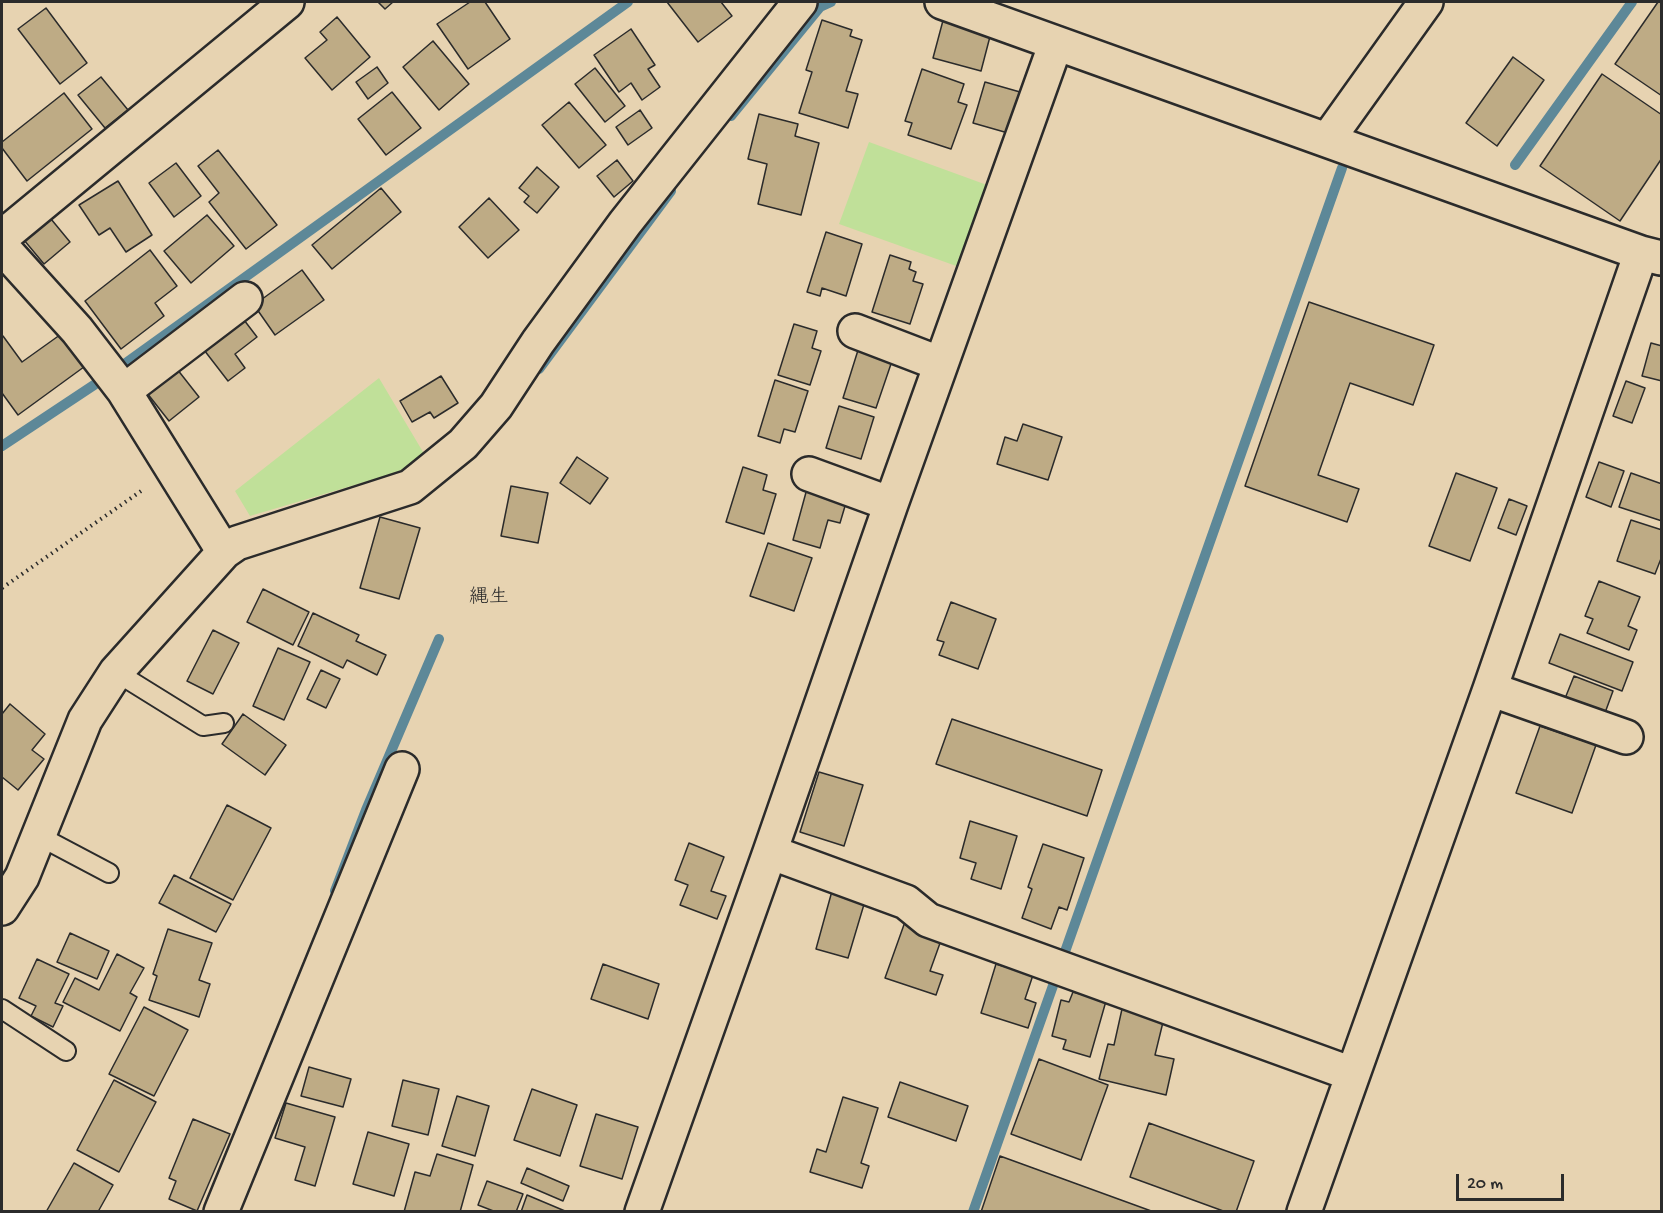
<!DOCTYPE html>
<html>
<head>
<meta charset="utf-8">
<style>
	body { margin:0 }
	#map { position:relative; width:1663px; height:1213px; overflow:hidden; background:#e7d3b1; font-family:"Gochi Hand",sans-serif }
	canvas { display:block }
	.frame { position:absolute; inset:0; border:3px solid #2b2b2b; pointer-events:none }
	.scale { position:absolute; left:1456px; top:1174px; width:108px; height:27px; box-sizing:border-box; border:3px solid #2b2b2b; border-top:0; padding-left:8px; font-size:18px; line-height:21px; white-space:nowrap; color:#2b2b2b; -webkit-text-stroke:4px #e7d3b1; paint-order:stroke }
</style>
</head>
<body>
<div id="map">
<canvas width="1663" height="1213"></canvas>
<div class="frame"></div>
<div class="scale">20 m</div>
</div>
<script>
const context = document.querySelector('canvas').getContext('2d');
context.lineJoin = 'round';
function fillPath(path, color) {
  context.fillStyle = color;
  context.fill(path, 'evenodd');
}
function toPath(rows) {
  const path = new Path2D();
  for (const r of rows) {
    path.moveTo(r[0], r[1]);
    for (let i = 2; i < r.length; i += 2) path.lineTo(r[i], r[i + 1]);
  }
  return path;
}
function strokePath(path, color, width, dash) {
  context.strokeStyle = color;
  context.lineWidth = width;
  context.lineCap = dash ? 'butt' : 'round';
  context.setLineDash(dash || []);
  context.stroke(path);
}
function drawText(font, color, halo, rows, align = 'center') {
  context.font = font + ' "Gochi Hand","Klee One",sans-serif';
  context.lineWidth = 4.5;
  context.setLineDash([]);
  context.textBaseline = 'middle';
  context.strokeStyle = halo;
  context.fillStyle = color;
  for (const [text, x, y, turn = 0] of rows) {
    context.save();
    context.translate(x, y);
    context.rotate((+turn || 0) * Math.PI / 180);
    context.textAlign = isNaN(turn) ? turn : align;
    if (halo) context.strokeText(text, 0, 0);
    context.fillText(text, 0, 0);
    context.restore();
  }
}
fillPath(toPath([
	[869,142,987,185,959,267,839,224],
	[379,378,426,457,402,471,250,516,235,491]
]), '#c0e099');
strokePath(toPath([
	[731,116,820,7,831,2],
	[1515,165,1632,2],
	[123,365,628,2],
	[539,369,671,191],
	[2,446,97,383],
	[335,891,366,810,439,639],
	[973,1212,1342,168]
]), '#5d8898', 10);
const building = toPath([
	[378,2,393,2,385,9,378,2],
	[470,2,485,2,510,39,468,69,437,24,470,2],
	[667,2,721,2,732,16,698,42,667,2],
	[1658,2,1662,2,1662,96,1615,64,1658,2],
	[46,8,87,63,60,84,18,29,46,8],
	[945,13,993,25,981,71,933,58,945,13],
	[337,17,370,57,332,90,305,58,327,40,320,32,337,17],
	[822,20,852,30,850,36,862,40,846,91,858,94,848,128,799,113,812,72,806,70,822,20],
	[631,29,655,65,648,69,660,87,642,100,631,83,619,92,594,55,631,29],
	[433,41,469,84,439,110,403,67,433,41],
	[1513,57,1544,80,1497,146,1466,123,1513,57],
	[377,67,388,83,368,99,356,82,377,67],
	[595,68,625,106,605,122,575,84,595,68],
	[922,69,964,84,958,102,967,105,951,149,908,135,912,123,905,121,922,69],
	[1602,74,1662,115,1662,158,1620,221,1540,166,1602,74],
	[101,77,128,110,105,128,78,95,101,77],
	[985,82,1020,92,1008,133,973,123,985,82],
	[392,92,421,128,386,155,358,119,392,92],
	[64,93,92,129,27,181,2,148,2,142,64,93],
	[569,102,606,145,579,168,542,125,569,102],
	[640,110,652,128,628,145,616,127,640,110],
	[759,114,798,124,795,136,819,143,801,215,758,204,767,164,748,159,759,114],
	[218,150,277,225,246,249,209,202,219,193,198,166,218,150],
	[617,160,633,181,614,197,597,176,617,160],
	[176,163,201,196,174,217,149,183,176,163],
	[537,167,559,187,537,213,524,202,529,196,519,188,537,167],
	[118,181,152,235,126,252,110,228,99,235,79,205,118,181],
	[381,188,401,212,332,269,312,245,381,188],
	[489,198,519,230,488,258,459,227,489,198],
	[207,215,234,246,191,283,164,251,207,215],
	[51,219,70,242,44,264,24,240,51,219],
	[826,232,862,244,846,296,822,288,820,296,807,292,826,232],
	[150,250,177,286,155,303,164,316,121,349,85,301,150,250],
	[890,255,911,262,909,269,916,272,913,281,923,284,910,324,872,312,890,255],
	[302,270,324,300,275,335,254,305,302,270],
	[1309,302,1434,345,1413,405,1350,383,1318,475,1359,489,1347,522,1245,486,1309,302],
	[241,316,257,337,235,354,245,368,228,381,201,346,241,316],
	[794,324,817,331,812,348,821,351,810,385,778,375,794,324],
	[64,332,88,364,18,415,2,393,2,337,3,336,22,362,64,332],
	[1651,343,1662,346,1662,381,1642,376,1651,343],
	[859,347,893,358,876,408,843,398,859,347],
	[177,369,199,397,169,421,147,393,177,369],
	[441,376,458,403,434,418,430,412,412,422,400,401,441,376],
	[775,380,808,391,795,432,784,429,780,443,758,436,775,380],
	[1626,381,1645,388,1632,423,1613,416,1626,381],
	[839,406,874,417,861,459,826,448,839,406],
	[1023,424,1062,437,1048,480,997,464,1005,437,1017,441,1023,424],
	[577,457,608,478,590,504,560,483,577,457],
	[1599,462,1624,471,1611,507,1586,497,1599,462],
	[743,467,767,475,763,490,776,494,764,534,726,522,743,467],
	[1456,473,1497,488,1470,561,1429,546,1456,473],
	[1631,473,1662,484,1662,521,1619,507,1631,473],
	[808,485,848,496,840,523,828,520,820,548,793,540,808,485],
	[511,486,548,493,538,543,501,536,511,486],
	[1509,499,1527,506,1516,535,1498,528,1509,499],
	[380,517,420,528,399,599,360,588,380,517],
	[1631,520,1662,530,1662,556,1655,574,1617,561,1631,520],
	[768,543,812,558,794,611,750,596,768,543],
	[1599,581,1640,597,1628,626,1637,630,1629,650,1587,633,1593,619,1585,616,1599,581],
	[263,589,309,612,293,645,247,622,263,589],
	[951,602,996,619,978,669,939,655,944,642,937,640,951,602],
	[313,613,359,635,356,641,386,655,377,675,347,660,343,668,298,646,313,613],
	[213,630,239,643,213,694,187,681,213,630],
	[1560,634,1633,662,1622,691,1549,663,1560,634],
	[278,648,310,662,284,720,253,706,278,648],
	[321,670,340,679,326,708,307,699,321,670],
	[1574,676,1613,691,1602,721,1562,706,1574,676],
	[10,704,45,734,32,750,44,759,18,790,2,777,2,714,10,704],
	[243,714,286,745,265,775,222,744,243,714],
	[952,719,1102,770,1087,816,936,764,952,719],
	[1540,726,1596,745,1572,813,1516,793,1540,726],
	[819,772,863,785,844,846,800,832,819,772],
	[227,805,271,828,233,900,190,878,227,805],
	[970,821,1017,836,1001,889,971,879,976,863,960,858,970,821],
	[689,843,724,857,711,891,726,896,717,919,680,905,688,885,675,880,689,843],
	[1043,844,1084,858,1067,910,1059,907,1051,929,1022,918,1032,889,1028,887,1043,844],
	[174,875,231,904,216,932,159,903,174,875],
	[832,891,865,901,848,958,816,949,832,891],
	[906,919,944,932,930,971,943,975,936,995,885,978,906,919],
	[168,929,212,943,199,980,210,984,199,1017,149,1000,157,976,153,974,168,929],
	[70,933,109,951,97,979,57,962,70,933],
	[117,954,144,968,130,993,137,997,120,1031,63,1002,75,978,99,990,117,954],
	[37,959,69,974,55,1003,63,1006,53,1027,31,1016,36,1006,19,998,37,959],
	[603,964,659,984,648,1019,591,999,603,964],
	[996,964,1033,975,1025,999,1036,1003,1028,1028,981,1013,996,964],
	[1073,992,1106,1001,1090,1057,1063,1049,1066,1040,1052,1036,1061,1000,1069,1002,1073,992],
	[144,1007,188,1030,154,1096,109,1074,144,1007],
	[1122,1009,1164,1018,1155,1055,1174,1059,1166,1095,1099,1079,1108,1044,1114,1045,1122,1009],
	[1039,1059,1108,1085,1081,1160,1011,1134,1039,1059],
	[309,1067,351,1079,343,1107,301,1096,309,1067],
	[114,1080,156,1102,119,1172,77,1150,114,1080],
	[403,1080,439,1089,428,1135,392,1126,403,1080],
	[900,1082,968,1106,956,1141,888,1117,900,1082],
	[532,1089,577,1105,560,1156,514,1140,532,1089],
	[457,1096,489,1106,475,1156,442,1146,457,1096],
	[843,1097,878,1108,861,1163,869,1166,862,1188,810,1172,817,1149,826,1152,843,1097],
	[286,1103,335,1117,315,1186,295,1180,305,1147,275,1138,286,1103],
	[596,1114,638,1127,622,1179,580,1166,596,1114],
	[193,1119,230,1134,197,1211,169,1199,176,1181,169,1178,193,1119],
	[1149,1123,1254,1161,1236,1212,1226,1212,1130,1177,1149,1123],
	[368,1132,409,1144,394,1196,353,1184,368,1132],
	[437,1154,473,1165,460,1212,404,1212,415,1172,430,1176,437,1154],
	[1000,1156,1154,1212,981,1212,1000,1156],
	[74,1163,113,1185,99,1210,102,1212,46,1212,74,1163],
	[527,1168,569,1186,563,1201,521,1183,527,1168],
	[487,1181,523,1194,516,1212,496,1212,478,1205,487,1181],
	[527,1195,565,1211,565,1212,521,1212,527,1195]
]);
fillPath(building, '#beab85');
strokePath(building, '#2b2b2b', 1.5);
const lane = toPath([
	[116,672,203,726,224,723],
	[39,836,109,873],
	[2,1009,66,1051]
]);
const street = toPath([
	[942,2,1641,253,1661,258],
	[1328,139,1426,2],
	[2,237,287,2],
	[2,247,77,330,124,391,224,552],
	[855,331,941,364],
	[124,391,245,299],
	[809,474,891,504],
	[1490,689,1626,737],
	[770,852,906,902,928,920,1352,1074],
	[2,908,22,877,85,720,116,672,224,552,237,543,410,487,463,444,496,406,538,342,625,223,800,2],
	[221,1212,402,769],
	[642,1212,770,852,891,504,1056,43],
	[1304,1212,1490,689,1641,253]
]);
strokePath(lane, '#2b2b2b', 22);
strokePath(street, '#2b2b2b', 38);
strokePath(toPath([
	[2,588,144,489]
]), '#2b2b2b', 4, [1.5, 4.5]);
strokePath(lane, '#e7d3b1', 18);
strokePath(street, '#e7d3b1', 33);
drawText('20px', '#2b2b2b', '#e7d3b1', [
	["縄生",489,599]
]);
</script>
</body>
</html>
